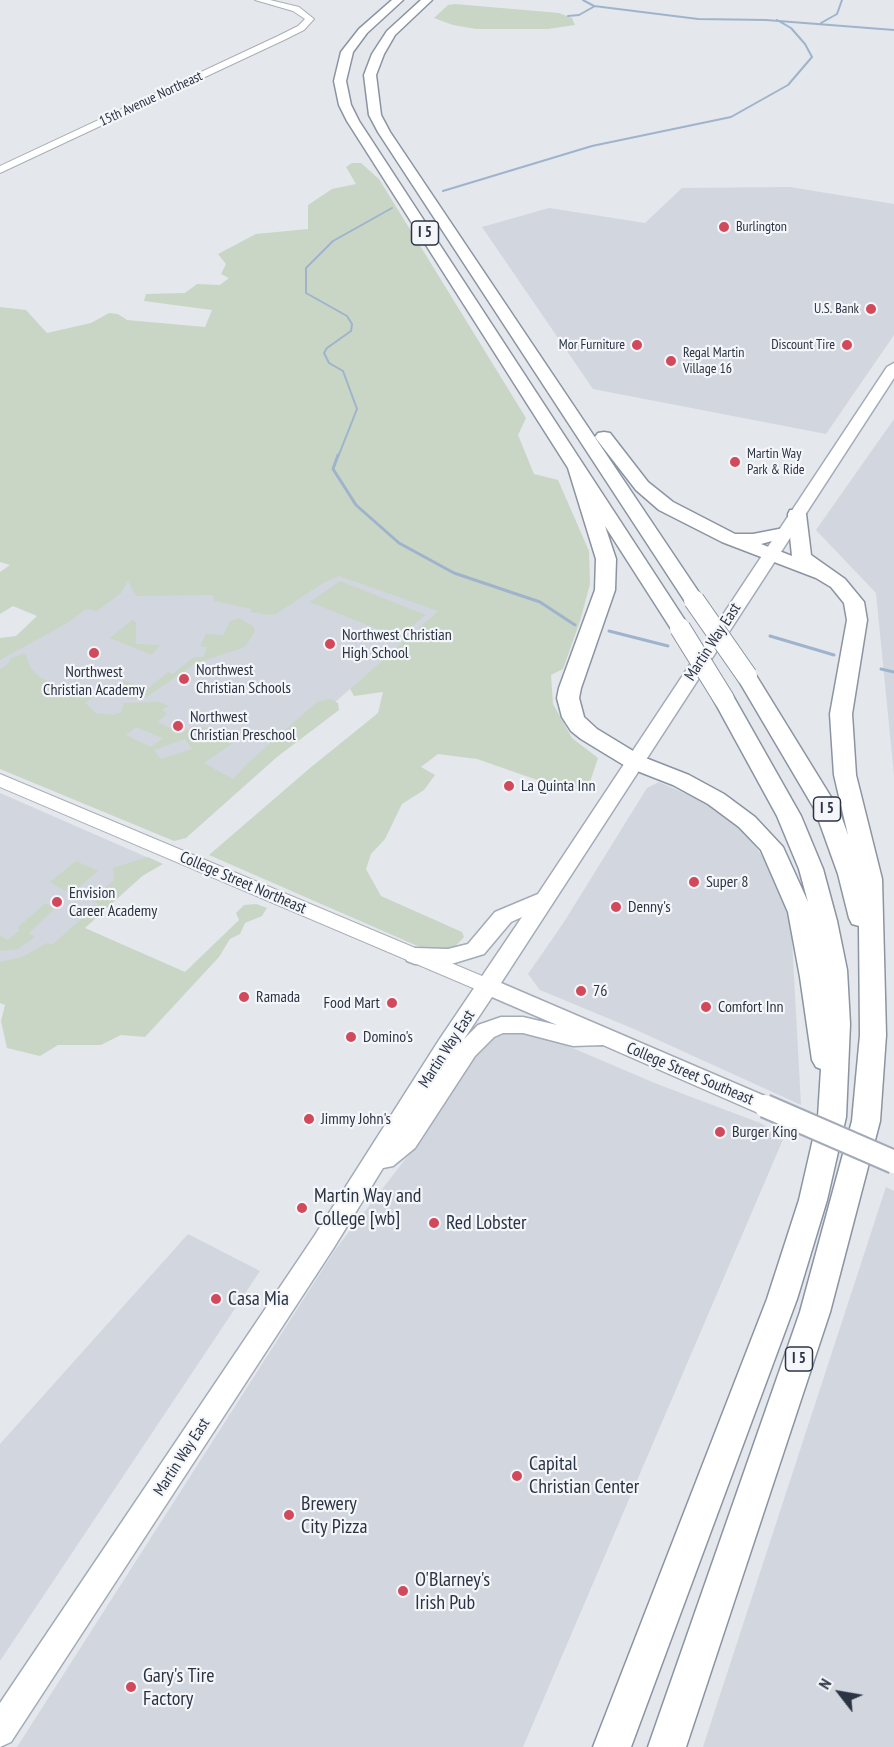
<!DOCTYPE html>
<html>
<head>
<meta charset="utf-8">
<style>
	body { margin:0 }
	#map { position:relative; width:894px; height:1747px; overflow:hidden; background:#e4e7ec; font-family:"PT Sans Narrow",sans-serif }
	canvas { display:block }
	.north { position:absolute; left:810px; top:1663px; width:60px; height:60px; -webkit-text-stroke:4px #f4f6f9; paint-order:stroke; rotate:301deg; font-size:16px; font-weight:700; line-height:24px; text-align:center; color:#2b3445 }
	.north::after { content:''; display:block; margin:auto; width:21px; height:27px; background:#2b3445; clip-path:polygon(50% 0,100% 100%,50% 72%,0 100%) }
</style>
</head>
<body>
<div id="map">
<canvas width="894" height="1747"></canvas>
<div class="north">N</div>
</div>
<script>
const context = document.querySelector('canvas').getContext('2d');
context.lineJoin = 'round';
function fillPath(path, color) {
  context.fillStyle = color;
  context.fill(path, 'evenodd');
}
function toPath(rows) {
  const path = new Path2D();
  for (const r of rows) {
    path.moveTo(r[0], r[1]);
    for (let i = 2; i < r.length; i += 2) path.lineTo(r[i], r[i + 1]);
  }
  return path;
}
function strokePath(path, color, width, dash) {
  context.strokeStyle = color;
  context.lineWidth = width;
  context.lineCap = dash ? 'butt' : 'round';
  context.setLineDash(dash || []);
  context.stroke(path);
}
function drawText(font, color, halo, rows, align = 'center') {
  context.font = font + ' "PT Sans Narrow",sans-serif';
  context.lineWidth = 4.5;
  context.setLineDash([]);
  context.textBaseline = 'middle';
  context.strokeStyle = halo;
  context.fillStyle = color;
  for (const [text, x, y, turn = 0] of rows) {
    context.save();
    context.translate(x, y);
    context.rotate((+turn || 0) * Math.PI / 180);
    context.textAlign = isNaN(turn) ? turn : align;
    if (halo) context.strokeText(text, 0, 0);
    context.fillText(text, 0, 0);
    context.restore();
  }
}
fillPath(toPath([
	[790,187,894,204,894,335,826,434,593,389,482,227,549,208,645,223,682,188],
	[894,419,894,775,876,593,816,530],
	[212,527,439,611,179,839,20,698,0,669,0,659],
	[659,782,702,801,744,830,771,869,791,922,801,1105,634,1029,540,990,528,974,564,922,647,788],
	[0,793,158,862,0,1003],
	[515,1029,542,1035,657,1084,760,1123,784,1137,523,1747,17,1747,335,1250,414,1148,490,1034],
	[886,1187,894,1191,894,1747,703,1747],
	[188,1234,260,1271,0,1661,0,1444]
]), '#d2d6de');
fillPath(toPath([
	[455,4,559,13,572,18,575,25,548,29,476,29,453,25,434,18,448,5],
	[352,163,361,163,379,179,526,418,518,435,534,474,558,480,589,551,590,584,580,621,563,669,551,675,553,704,572,738,598,758,589,785,569,791,477,759,438,754,421,767,435,775,424,790,402,804,385,839,371,854,366,869,381,896,462,932,464,937,451,951,429,951,209,855,310,768,378,713,383,692,354,696,350,689,438,611,339,576,323,583,276,614,270,615,250,612,252,609,214,601,213,595,136,596,128,581,121,593,97,611,86,609,69,622,0,660,0,638,16,636,37,616,13,606,0,614,0,572,10,565,0,562,0,307,26,310,47,333,91,323,109,313,118,314,127,320,205,327,212,310,144,301,146,294,185,293,197,284,220,285,229,278,221,274,226,264,218,254,256,234,308,229,308,205,332,189,356,184,346,167],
	[340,581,426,615,397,637,310,602],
	[239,618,253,626,255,631,245,647,196,663,145,698,133,699,111,696,111,690,124,680,146,690,168,672,173,674,194,657,203,657,207,647,200,646,206,634,223,635,230,621],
	[132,620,136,622,136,644,160,645,152,655,110,638],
	[25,653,31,669,41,678,72,692,92,698,85,703,96,713,113,715,121,712,124,703,160,702,169,706,162,709,167,714,157,722,182,733,193,726,205,727,236,741,204,763,233,779,250,761,317,702,330,699,338,703,339,710,277,757,186,838,174,841,0,769,0,669,6,666,11,658],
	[136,727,162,738,162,739,151,747,126,735],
	[185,739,192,749,161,759,154,750],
	[148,857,163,864,142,876,85,928,185,972,239,920,236,913,244,905,256,904,267,908,262,916,245,923,240,934,230,939,219,957,145,1037,121,1035,101,1045,58,1045,40,1056,7,1048,1,1021,5,1005,0,1003,0,962,22,957,47,943,52,945,98,904,92,900,114,880,113,868],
	[76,861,98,871,71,894,50,882],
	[46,903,54,909,29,933,35,937,18,949,0,951,0,936,8,940,20,930,17,928]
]), '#c9d6c5');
strokePath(toPath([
	[583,0,594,6,698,19,766,20,894,30],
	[568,16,579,15,595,6],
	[821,23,837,14,842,0],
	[443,191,592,146,731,117,788,85,812,57,805,44,791,28,777,20],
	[338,457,357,409,343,371,329,363,324,353,327,348,351,331,352,324,347,316,306,293,306,268,333,241,392,208]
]), '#9fb4cc', 2);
strokePath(toPath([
	[338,455,333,469,356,505,399,543,454,573,540,602,575,625],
	[609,631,668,646],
	[770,636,834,655],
	[881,669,894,672]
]), '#9fb4cc', 3);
const secondary = toPath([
	[255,0,270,0,299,7,314,19,304,30,284,40,0,173,0,166,278,36,298,26,305,19,293,11,255,0],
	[0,774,494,981,497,986,494,991,487,993,480,991,0,787,0,774]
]);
const primary = toPath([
	[894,363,894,378,501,983,774,1100,777,1106,774,1112,765,1115,756,1112,603,1045,573,1046,523,1033,503,1033,494,1037,475,1056,415,1148,393,1166,383,1168,333,1249,11,1742,0,1747,0,1703,315,1235,439,1040,522,917,511,922,484,954,448,965,415,964,407,961,404,956,407,951,415,948,448,949,468,944,495,912,538,894,887,367,894,363],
	[492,997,557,1025,523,1017,501,1017,478,1025,464,1039,492,997]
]);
const highway = toPath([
	[392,0,403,0,367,33,353,52,346,81,351,105,359,121,690,628,687,632,673,632,605,526,616,559,615,590,581,688,579,698,584,717,597,729,643,757,689,775,724,794,755,817,783,847,808,902,799,869,777,816,713,699,716,694,724,693,732,694,801,816,823,869,837,921,847,970,850,1024,846,1117,827,1200,797,1299,631,1747,593,1747,767,1299,799,1200,818,1117,821,1069,816,1067,812,1060,800,977,788,912,761,850,739,827,708,804,673,785,627,767,581,739,571,731,562,717,557,698,559,688,595,590,596,559,568,468,347,121,339,105,334,81,341,52,359,29,392,0],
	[421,0,432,0,395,35,384,54,376,75,381,115,390,132,704,600,701,604,694,606,687,604,684,600,378,132,369,115,364,75,372,54,387,31,421,0],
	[604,432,610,433,648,482,673,502,735,534,753,534,789,527,788,514,790,510,804,510,806,514,811,555,845,579,864,602,867,620,852,714,856,775,882,879,886,1035,880,1121,830,1312,686,1747,648,1747,800,1312,852,1121,860,1035,859,926,852,924,849,918,838,874,815,810,736,676,740,672,747,670,754,672,839,810,848,835,834,775,830,714,847,620,844,603,831,587,816,578,722,542,659,510,636,490,598,441,595,437,598,433,604,432],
	[790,536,792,556,761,544,790,536]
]);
strokePath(secondary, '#a9aeb7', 2);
strokePath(primary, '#a3abb8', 3);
strokePath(highway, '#8b94a3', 3);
fillPath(secondary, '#fff');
fillPath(primary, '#fff');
fillPath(highway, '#fff');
const primaryBridge = toPath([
	[765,1106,894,1162]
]);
const highwayBridge = toPath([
	[694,600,747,676],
	[680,628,724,699]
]);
strokePath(primaryBridge, '#a3abb8', 26, []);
strokePath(highwayBridge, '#8b94a3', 22, []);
strokePath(primaryBridge, '#fff', 22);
strokePath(highwayBridge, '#fff', 20);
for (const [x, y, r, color] of [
	[724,227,6,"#d1495b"],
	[871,309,6,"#d1495b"],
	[637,345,6,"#d1495b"],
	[847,345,6,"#d1495b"],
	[671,361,6,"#d1495b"],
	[735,462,6,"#d1495b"],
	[330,644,6,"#d1495b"],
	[94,653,6,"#d1495b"],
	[184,679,6,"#d1495b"],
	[178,726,6,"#d1495b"],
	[509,786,6,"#d1495b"],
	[694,882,6,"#d1495b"],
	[57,902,6,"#d1495b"],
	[616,907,6,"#d1495b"],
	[581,991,6,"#d1495b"],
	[244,997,6,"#d1495b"],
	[392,1003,6,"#d1495b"],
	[706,1007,6,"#d1495b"],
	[351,1037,6,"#d1495b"],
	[309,1119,6,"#d1495b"],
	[720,1132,6,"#d1495b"],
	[302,1208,6,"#d1495b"],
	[434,1223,6,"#d1495b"],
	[216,1299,6,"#d1495b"],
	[517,1476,6,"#d1495b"],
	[289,1515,6,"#d1495b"],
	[403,1591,6,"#d1495b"],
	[131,1687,6,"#d1495b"]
]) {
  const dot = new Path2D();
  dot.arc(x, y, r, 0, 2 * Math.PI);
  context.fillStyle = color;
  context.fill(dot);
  strokePath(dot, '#f4f6f9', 2);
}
drawText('14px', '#2b3445', '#f4f6f9', [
	["15th Avenue Northeast",151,99,-25]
]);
drawText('14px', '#2b3445', '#f4f6f9', [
	["Burlington",736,227],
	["U.S. Bank",859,309,"right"],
	["Mor Furniture",625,345,"right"],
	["Discount Tire",835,345,"right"],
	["Regal Martin",683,353],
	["Village 16",683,369],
	["Martin Way",747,454],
	["Park & Ride",747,470]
], 'left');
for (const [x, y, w] of [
	[425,233,27],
	[827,809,27],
	[799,1359,27]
]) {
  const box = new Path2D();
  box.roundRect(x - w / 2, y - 12, w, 24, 4.5);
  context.fillStyle = '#f4f6f9';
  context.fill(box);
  strokePath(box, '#2b3445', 1.5);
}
drawText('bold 15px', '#2b3445', null, [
	["I 5",425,233],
	["I 5",827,809],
	["I 5",799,1359]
]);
drawText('16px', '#2b3445', '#f4f6f9', [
	["Northwest Christian",342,635],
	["High School",342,653],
	["Northwest",196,670],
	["Christian Schools",196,688],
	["Northwest",94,672,"center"],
	["Christian Academy",94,690,"center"],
	["Northwest",190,717],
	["Christian Preschool",190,735],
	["La Quinta Inn",521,786],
	["Super 8",706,882],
	["Envision",69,893],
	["Career Academy",69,911],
	["Denny's",628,907],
	["76",593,991],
	["Ramada",256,997],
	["Food Mart",380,1003,"right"],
	["Comfort Inn",718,1007],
	["Domino's",363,1037],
	["Jimmy John's",321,1119],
	["Burger King",732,1132]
], 'left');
drawText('16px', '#2b3445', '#f4f6f9', [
	["Martin Way East",713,642,-57],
	["College Street Northeast",243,883,23],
	["Martin Way East",447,1049,-57],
	["College Street Southeast",690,1074,23],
	["Martin Way East",182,1457,-57]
]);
drawText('20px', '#2b3445', '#f4f6f9', [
	["Martin Way and",314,1196],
	["College [wb]",314,1219],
	["Red Lobster",446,1223],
	["Casa Mia",228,1299],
	["Capital",529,1464],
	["Christian Center",529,1487],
	["Brewery",301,1504],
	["City Pizza",301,1527],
	["O'Blarney's",415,1580],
	["Irish Pub",415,1603],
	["Gary's Tire",143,1676],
	["Factory",143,1699]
], 'left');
</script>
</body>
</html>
